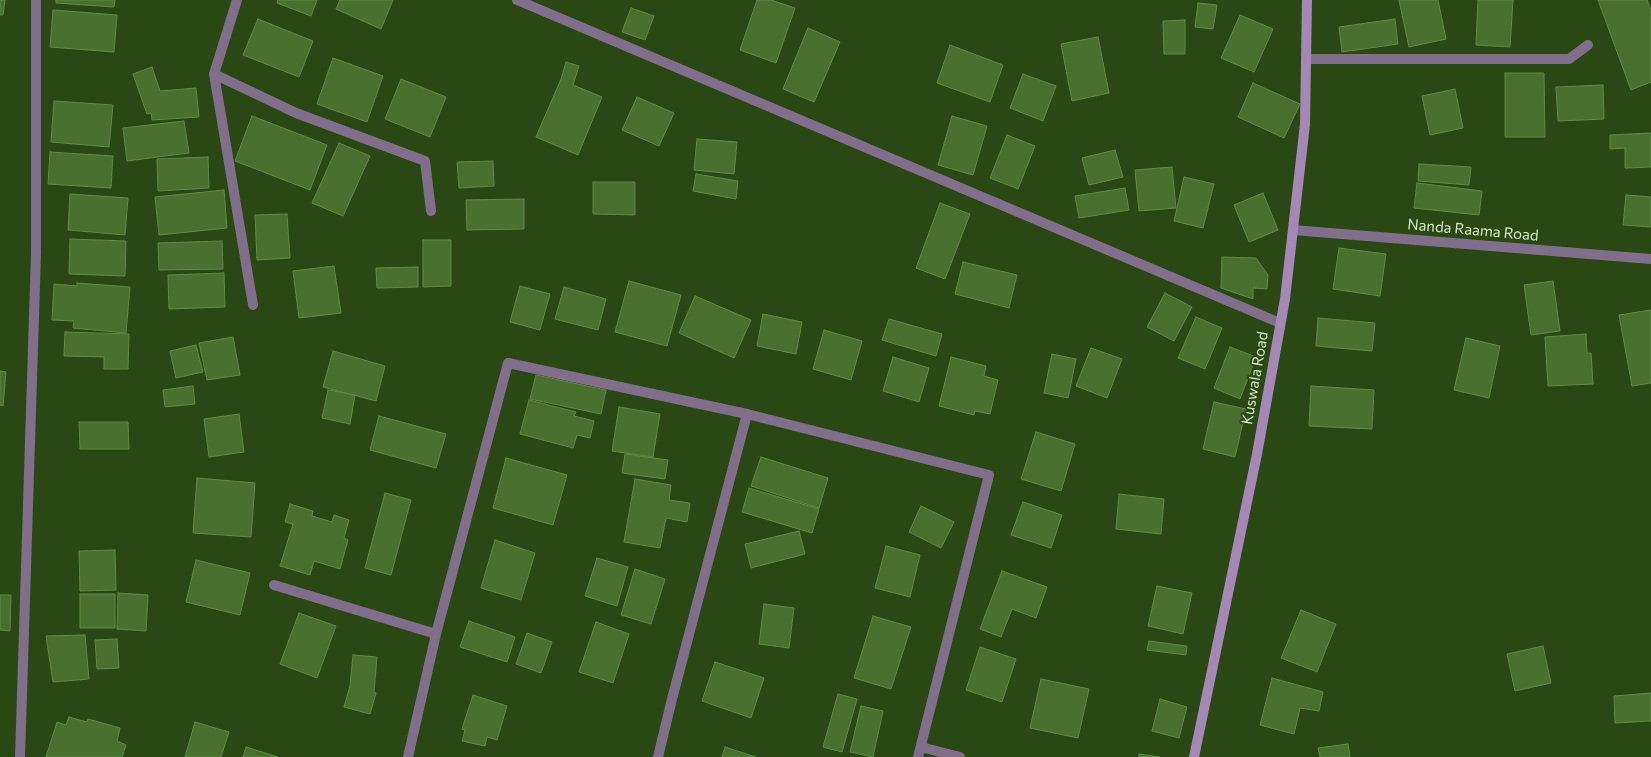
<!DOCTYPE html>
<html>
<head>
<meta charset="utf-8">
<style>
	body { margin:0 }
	canvas { display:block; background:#2a4813 }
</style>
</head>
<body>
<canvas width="1651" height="757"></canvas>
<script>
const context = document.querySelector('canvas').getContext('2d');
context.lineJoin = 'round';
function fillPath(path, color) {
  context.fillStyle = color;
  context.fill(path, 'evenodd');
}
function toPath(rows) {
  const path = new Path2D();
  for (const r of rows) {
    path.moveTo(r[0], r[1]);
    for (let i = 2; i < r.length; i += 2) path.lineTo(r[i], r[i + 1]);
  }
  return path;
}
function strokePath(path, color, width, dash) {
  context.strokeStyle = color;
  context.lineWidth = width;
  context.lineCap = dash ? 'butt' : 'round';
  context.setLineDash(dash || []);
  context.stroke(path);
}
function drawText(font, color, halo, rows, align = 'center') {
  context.font = font + ' Commissioner,sans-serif';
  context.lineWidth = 4;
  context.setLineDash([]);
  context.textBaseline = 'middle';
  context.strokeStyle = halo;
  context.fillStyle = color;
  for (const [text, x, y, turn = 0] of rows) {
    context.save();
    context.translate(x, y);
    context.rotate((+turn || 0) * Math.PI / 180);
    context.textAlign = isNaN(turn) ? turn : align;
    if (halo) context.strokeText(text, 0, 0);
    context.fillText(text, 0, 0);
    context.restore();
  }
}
const building = toPath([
	[0,0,5,0,3,15,0,15,0,0],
	[56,0,115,0,114,7,56,3,56,0],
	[278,0,317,0,311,16,277,3,278,0],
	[340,0,393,0,381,29,336,9,340,0],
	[757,0,771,0,795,8,776,63,740,50,757,0],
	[1399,0,1438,0,1446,39,1409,47,1399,0],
	[1478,0,1513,0,1510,47,1476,45,1478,0],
	[1598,0,1647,0,1651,10,1651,82,1631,90,1598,0],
	[1198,3,1217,5,1213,29,1195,27,1198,3],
	[631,8,654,16,645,40,622,32,631,8],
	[53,10,117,15,114,52,50,47,53,10],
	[1240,15,1273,29,1254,72,1221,58,1240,15],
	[258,19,313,41,299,77,243,55,258,19],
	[1395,19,1398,44,1342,52,1339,27,1395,19],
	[1185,20,1185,54,1164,54,1163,21,1185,20],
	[808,28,840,42,814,102,783,89,808,28],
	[1098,37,1109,93,1072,101,1061,44,1098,37],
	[950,45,1003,65,990,102,937,83,950,45],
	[333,58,383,76,367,122,317,104,333,58],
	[566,62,579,66,573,85,602,97,578,155,536,137,561,79,566,62],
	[152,67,160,91,196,88,199,117,152,120,151,113,147,114,133,74,152,67],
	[1505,73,1544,73,1545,137,1505,137,1505,73],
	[1023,74,1056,86,1043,121,1010,108,1023,74],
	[401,79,446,97,430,137,385,119,401,79],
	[1253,83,1300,104,1284,138,1238,117,1253,83],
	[1603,85,1604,119,1558,121,1556,87,1603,85],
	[1455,89,1463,128,1430,135,1422,96,1455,89],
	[637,97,674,113,659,146,622,130,637,97],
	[54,101,113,105,109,147,51,142,54,101],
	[252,116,327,145,310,190,235,161,252,116],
	[952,116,987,126,973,175,938,165,952,116],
	[184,121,189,153,127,161,123,128,184,121],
	[1651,133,1651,167,1625,168,1625,148,1610,149,1610,135,1651,133],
	[1007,135,1035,146,1018,189,990,178,1007,135],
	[697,139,737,142,734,174,694,170,697,139],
	[339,143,370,156,343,216,312,203,339,143],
	[1115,150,1123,177,1089,185,1082,158,1115,150],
	[50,152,113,156,111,188,48,184,50,152],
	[208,157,209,188,158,191,157,159,208,157],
	[493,161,494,186,459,188,457,162,493,161],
	[1419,164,1471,167,1469,185,1418,181,1419,164],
	[1172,167,1176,208,1139,211,1135,170,1172,167],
	[696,174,738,181,736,199,693,191,696,174],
	[1184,177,1214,184,1203,228,1174,221,1184,177],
	[593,182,635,182,635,215,593,214,593,182],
	[1417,183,1482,191,1479,215,1414,208,1417,183],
	[1125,188,1129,210,1079,218,1075,196,1125,188],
	[224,190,227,228,159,235,155,197,224,190],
	[1263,193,1278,230,1249,242,1234,205,1263,193],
	[70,194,128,198,125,235,68,230,70,194],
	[1626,195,1651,197,1651,227,1623,225,1626,195],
	[524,199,524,229,467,230,466,200,524,199],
	[940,203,970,214,945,279,916,268,940,203],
	[287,214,290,258,257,260,255,215,287,214],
	[70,239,126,241,125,276,69,274,70,239],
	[423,240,451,240,451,286,423,287,423,240],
	[222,241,223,269,159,270,158,243,222,241],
	[1339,248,1386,254,1380,296,1333,289,1339,248],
	[1222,257,1256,258,1268,275,1267,289,1253,288,1253,299,1221,288,1222,257],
	[963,262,1017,275,1009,308,955,294,963,262],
	[334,266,341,313,299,318,293,271,334,266],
	[418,267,418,287,377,288,376,268,418,267],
	[224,273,225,307,169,309,168,275,224,273],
	[629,281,681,295,667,346,615,332,629,281],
	[1553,281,1560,331,1531,335,1524,285,1553,281],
	[77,283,130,287,126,333,73,328,74,321,52,320,54,284,77,286,77,283],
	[520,286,550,294,540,330,510,322,520,286],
	[564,287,606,299,598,330,555,319,564,287],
	[1165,293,1192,307,1174,341,1147,327,1165,293],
	[695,296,751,320,734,358,679,333,695,296],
	[1651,310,1651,383,1632,386,1619,315,1651,310],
	[763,314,802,322,796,354,757,346,763,314],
	[1196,317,1222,328,1205,369,1178,358,1196,317],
	[1318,318,1375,323,1372,351,1316,346,1318,318],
	[889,319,942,334,936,356,882,340,889,319],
	[824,330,862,341,851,380,813,369,824,330],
	[65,332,129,334,128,369,104,369,104,357,64,356,65,332],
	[1586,334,1587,353,1591,353,1593,384,1548,386,1545,337,1586,334],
	[233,337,240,375,207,380,199,343,233,337],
	[1466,338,1500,346,1489,398,1454,390,1466,338],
	[196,345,203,372,176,378,170,351,196,345],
	[1230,347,1256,357,1240,399,1214,388,1230,347],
	[1091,348,1122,359,1107,398,1076,386,1091,348],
	[333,351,385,366,376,401,323,387,333,351],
	[1052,354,1076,359,1068,398,1044,393,1052,354],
	[893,357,929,368,919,402,883,391,893,357],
	[951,357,986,366,984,376,998,380,990,414,975,411,974,415,939,406,951,357],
	[0,371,6,372,3,406,0,405,0,371],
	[536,375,606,390,601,414,530,399,536,375],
	[193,386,195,404,165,407,163,390,193,386],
	[1311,386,1374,390,1372,429,1309,426,1311,386],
	[328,390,355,395,350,424,322,418,328,390],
	[529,400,576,412,574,416,594,421,590,438,577,435,573,448,520,434,529,400],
	[1214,402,1246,409,1235,457,1203,449,1214,402],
	[619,407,660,414,653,457,612,451,619,407],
	[239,414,244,452,209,457,204,419,239,414],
	[379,416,446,434,436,468,370,450,379,416],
	[79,422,128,422,129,449,80,449,79,422],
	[1036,432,1075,444,1061,491,1021,479,1036,432],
	[625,454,668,460,665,479,622,473,625,454],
	[761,457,828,478,819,508,751,486,761,457],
	[506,458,567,475,553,525,493,508,506,458],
	[197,478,255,483,251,537,193,533,197,478],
	[635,479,671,485,669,500,690,503,687,522,666,518,660,548,624,542,635,479],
	[749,488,819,509,812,533,742,512,749,488],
	[385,493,411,500,391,575,365,568,385,493],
	[1119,494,1164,499,1161,534,1116,529,1119,494],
	[1023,502,1062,515,1051,548,1011,535,1023,502],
	[290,504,313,511,312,516,332,522,334,515,349,520,344,538,348,540,340,569,314,561,310,575,280,566,293,524,285,522,290,504],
	[921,506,954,522,941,548,909,532,921,506],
	[799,531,805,554,751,568,745,544,799,531],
	[495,540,535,553,521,600,481,588,495,540],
	[886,546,920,555,910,597,875,588,886,546],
	[115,550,116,590,80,591,79,551,115,550],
	[597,558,628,567,617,606,585,596,597,558],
	[196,560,250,573,240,615,186,602,196,560],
	[635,569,665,579,651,624,621,615,635,569],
	[1002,571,1047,587,1036,618,1012,609,1001,637,980,629,1002,571],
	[1157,586,1192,593,1183,634,1148,626,1157,586],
	[118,593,148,595,146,631,117,629,118,593],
	[80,594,115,594,115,628,80,628,80,594],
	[0,595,11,595,10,631,0,630,0,595],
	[764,604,794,608,789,648,759,644,764,604],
	[1301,610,1336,624,1317,672,1281,658,1301,610],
	[299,613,336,626,317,678,280,664,299,613],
	[873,616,911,627,891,689,854,678,873,616],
	[469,621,515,637,507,662,460,647,469,621],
	[596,622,629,634,613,683,579,672,596,622],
	[527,633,552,642,541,673,516,664,527,633],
	[85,635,89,679,53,682,46,636,85,635],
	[117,639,119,668,97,669,95,640,117,639],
	[1149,641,1187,646,1186,655,1147,650,1149,641],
	[1543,646,1551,683,1515,691,1507,654,1543,646],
	[980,647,1016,659,1002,702,966,690,980,647],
	[353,655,377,657,374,692,376,693,370,714,344,707,350,686,353,655],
	[715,662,764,678,751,718,702,701,715,662],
	[1272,678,1323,692,1319,711,1300,708,1294,734,1260,725,1272,678],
	[1041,679,1089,689,1078,738,1030,728,1041,679],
	[1651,693,1651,721,1615,723,1614,696,1651,693],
	[838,694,857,699,842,752,823,747,838,694],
	[473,695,507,706,497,740,487,737,485,746,462,741,465,730,462,729,473,695],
	[1160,699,1187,707,1179,738,1152,731,1160,699],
	[861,706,883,711,873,757,850,752,861,706],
	[69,717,87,722,88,719,120,728,117,741,126,745,122,757,46,757,57,722,66,725,69,717],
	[195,722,229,732,221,757,185,757,195,722],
	[1348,744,1350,757,1320,757,1318,748,1348,744],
	[246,747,278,757,243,757,246,747],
	[725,747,756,757,722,757,725,747],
	[1139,754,1160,757,1139,757,1139,754]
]);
fillPath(building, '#49702f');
strokePath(building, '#618a45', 1);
strokePath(toPath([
	[237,0,214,74,253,305],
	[517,0,1280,323],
	[1306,59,1569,59,1588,45],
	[214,74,296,113,425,161,431,211],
	[1293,230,1651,259],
	[274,585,436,634],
	[921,747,960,757],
	[20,757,36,253,36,0],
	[408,757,436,634,508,363,747,414],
	[658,757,672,699,747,414,989,475,918,757]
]), '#816e8a', 10);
strokePath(toPath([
	[1194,757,1257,454,1285,299,1305,124,1307,0]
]), '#a588b5', 10);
drawText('15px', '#d4ebc7', '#2a4813', [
	["Nanda Raama Road",1473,230,5],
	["Kuswala Road",1255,378,-80]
]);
</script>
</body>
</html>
